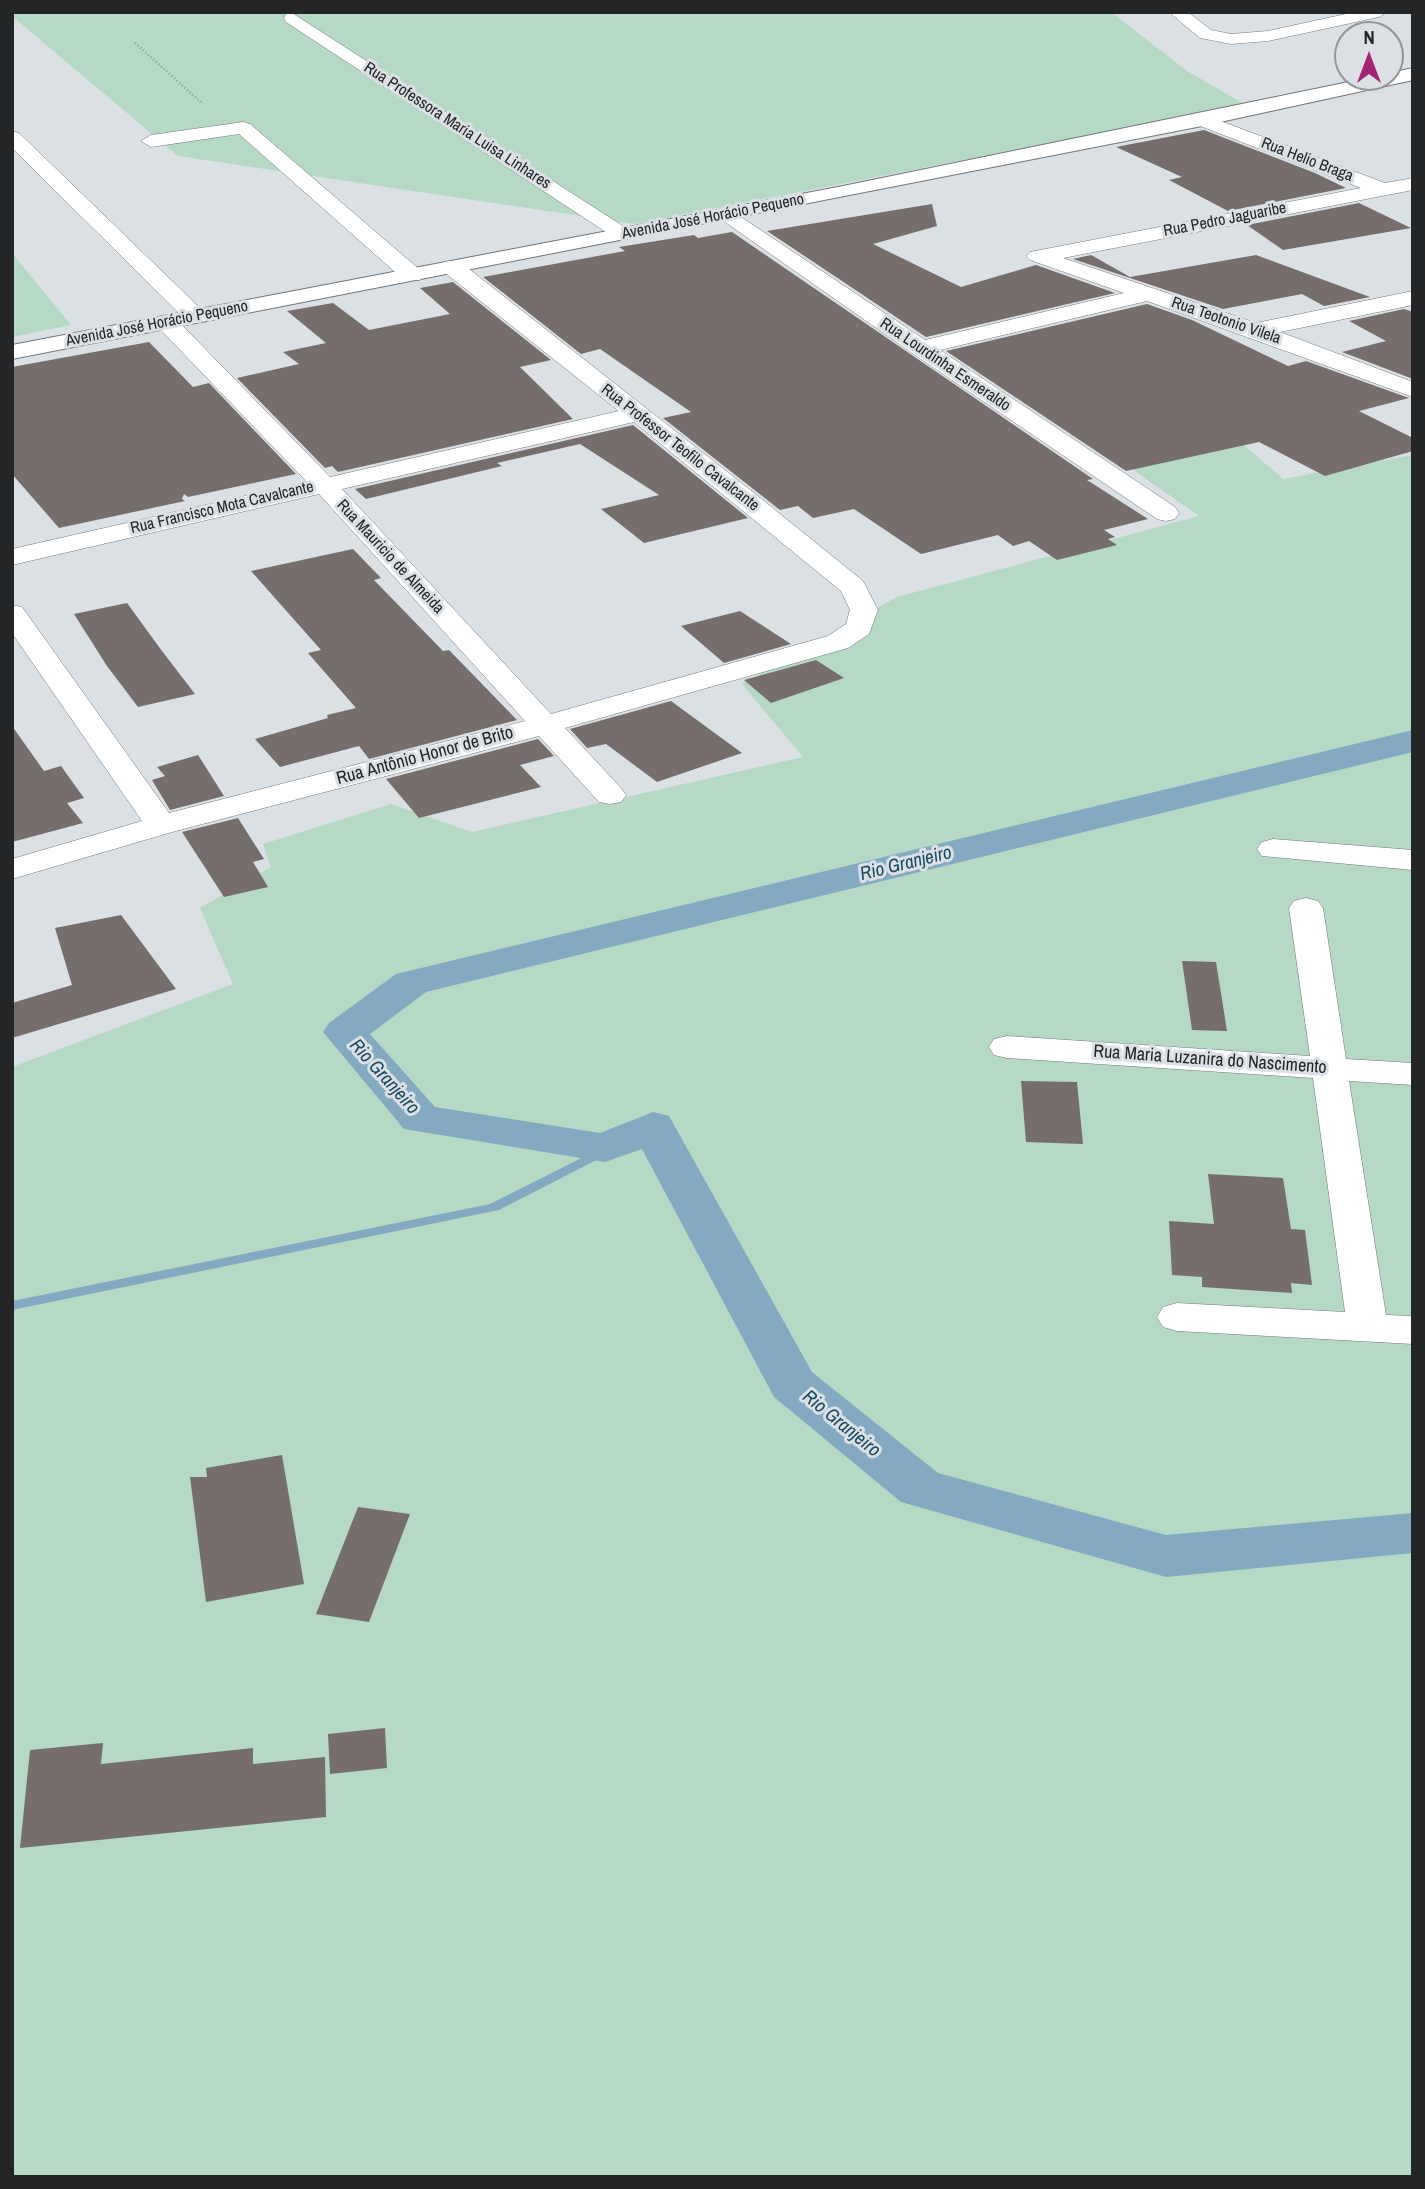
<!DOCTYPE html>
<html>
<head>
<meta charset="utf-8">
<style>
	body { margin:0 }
	#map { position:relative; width:1425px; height:2189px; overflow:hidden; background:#dae0e4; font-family:"Archivo Narrow",sans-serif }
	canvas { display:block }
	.frame { position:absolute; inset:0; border:14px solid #232527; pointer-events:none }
	.north { position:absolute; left:1334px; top:21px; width:70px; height:70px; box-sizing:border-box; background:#dae0e4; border:2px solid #919598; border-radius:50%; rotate:0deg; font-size:19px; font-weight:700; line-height:28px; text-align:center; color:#232527 }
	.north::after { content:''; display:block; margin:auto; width:24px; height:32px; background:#a32374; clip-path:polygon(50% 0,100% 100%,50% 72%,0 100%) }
</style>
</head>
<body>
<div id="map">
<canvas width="1425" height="2189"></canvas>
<div class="frame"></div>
<div class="north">N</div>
</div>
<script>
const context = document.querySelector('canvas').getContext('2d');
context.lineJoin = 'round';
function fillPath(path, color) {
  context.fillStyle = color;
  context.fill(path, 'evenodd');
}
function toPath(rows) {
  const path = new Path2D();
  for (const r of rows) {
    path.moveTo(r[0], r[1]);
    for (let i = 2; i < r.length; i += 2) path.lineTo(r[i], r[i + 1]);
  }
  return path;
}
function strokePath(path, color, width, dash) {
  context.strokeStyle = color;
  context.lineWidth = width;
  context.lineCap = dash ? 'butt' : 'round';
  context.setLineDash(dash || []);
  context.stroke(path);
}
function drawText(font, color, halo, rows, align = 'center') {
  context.font = font + ' "Archivo Narrow",sans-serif';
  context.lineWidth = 6;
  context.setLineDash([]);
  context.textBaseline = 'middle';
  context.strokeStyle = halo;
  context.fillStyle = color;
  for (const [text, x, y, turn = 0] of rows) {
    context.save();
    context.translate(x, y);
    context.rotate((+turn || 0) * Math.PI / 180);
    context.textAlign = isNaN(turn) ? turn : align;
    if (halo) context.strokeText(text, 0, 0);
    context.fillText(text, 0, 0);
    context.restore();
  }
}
fillPath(toPath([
	[12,12,1111,12,1187,71,1246,105,635,224,178,156,12,16],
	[12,253,71,325,12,337],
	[1190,398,1283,479,1413,455,1413,2177,12,2177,12,1067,233,984,200,908,271,867,263,844,391,804,472,832,803,757,742,684,897,597,1199,516,1065,422]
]), '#b5d9c5');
fillPath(toPath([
	[653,1122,659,1126,657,1129,499,1210,12,1310,12,1301,490,1204,653,1122]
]), '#84aac2');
fillPath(toPath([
	[1413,730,1413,752,426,992,370,1034,435,1107,600,1133,653,1112,669,1116,812,1372,938,1473,1166,1535,1413,1513,1413,1553,1166,1577,901,1502,774,1397,642,1149,605,1162,404,1129,323,1032,329,1023,396,974,1413,730]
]), '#84aac2');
fillPath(toPath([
	[1204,130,1315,173,1346,188,1228,211,1169,180,1182,177,1116,147],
	[1359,203,1411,228,1283,250,1247,225],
	[932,204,937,226,873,244,961,287,1036,265,1115,293,926,337,767,231],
	[732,232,1093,479,1087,480,1148,519,1104,530,1115,537,1108,539,1117,545,1057,560,1029,541,1013,546,998,535,921,554,854,509,813,518,798,506,780,510,663,418,691,412,600,349,581,354,483,277,625,251,619,247,694,235,698,238],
	[1091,255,1130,277,1256,255,1370,297,1324,306,1302,294,1223,309,1073,259],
	[453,282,551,360,520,367,573,419,338,472,332,466,325,468,237,378,299,364,283,352,326,343,287,311,333,303,369,330,450,314,420,288],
	[1147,304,1192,320,1288,366,1306,361,1409,398,1359,411,1413,438,1413,451,1325,476,1259,442,1126,471,946,351],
	[1404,309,1413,312,1413,379,1342,352,1386,341,1349,321],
	[149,342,193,387,209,383,296,474,188,497,184,494,182,499,185,501,59,528,12,474,12,367],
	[633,425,748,518,644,543,601,509,659,495,580,444,497,463,502,466,366,499,355,489],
	[353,549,381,578,374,580,443,651,449,650,517,720,369,759,359,746,280,767,255,739,328,718,327,715,356,708,308,653,321,650,251,571],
	[127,603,162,651,195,694,138,707,107,666,74,614],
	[740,611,791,644,724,663,681,626],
	[816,660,844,678,771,703,744,680],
	[671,701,742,753,657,782,606,744,587,748,570,729],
	[12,726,44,771,61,766,84,798,67,803,83,823,12,842],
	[538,739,554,756,520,765,541,787,419,818,386,779],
	[198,755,224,796,170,810,152,780,165,776,157,767],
	[238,818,264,859,253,862,268,887,224,897,182,832],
	[121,915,176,989,12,1038,12,1003,72,985,55,928],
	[1182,961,1216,962,1227,1031,1192,1030],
	[1021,1081,1077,1082,1083,1144,1026,1142],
	[1208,1174,1283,1178,1291,1229,1305,1230,1312,1285,1291,1283,1292,1293,1202,1287,1202,1277,1172,1275,1169,1221,1214,1224],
	[282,1455,304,1584,206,1602,190,1477,207,1477,206,1468],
	[358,1507,410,1514,369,1622,316,1614],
	[385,1728,387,1768,330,1774,328,1734],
	[103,1743,101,1764,253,1748,253,1764,325,1757,326,1817,20,1848,30,1750]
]), '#756e6d');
const minor = toPath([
	[1169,12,1188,12,1211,30,1231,34,1268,31,1355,12,1387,12,1379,17,1268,41,1231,44,1200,38,1169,12],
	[292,13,629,230,632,234,629,238,615,238,286,22,284,18,286,14,292,13],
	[1202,114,1385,183,1413,178,1413,190,1063,258,1256,323,1413,291,1413,305,1280,332,1413,382,1413,397,1147,301,940,350,1175,507,1179,513,1175,519,1166,521,1157,519,912,353,715,215,718,211,732,211,925,340,1124,293,1030,260,1026,256,1030,252,1361,188,1195,124,1193,120,1195,116,1202,114],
	[243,122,250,124,420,270,423,275,420,280,404,280,239,134,151,147,141,141,151,135,243,122],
	[12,131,19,133,203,311,206,316,203,321,187,321,12,148,12,131],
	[452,261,460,262,749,489,863,581,878,610,869,634,848,648,565,728,621,788,626,795,621,802,610,804,599,802,539,736,172,832,12,879,12,859,142,821,12,633,12,605,22,607,169,813,525,721,319,494,12,565,12,549,307,482,158,327,155,322,158,317,174,317,330,477,619,411,444,272,441,267,444,262,452,261],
	[634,422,841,591,850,610,846,624,828,636,551,714,342,489,634,422],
	[1273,839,1413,850,1413,870,1262,856,1257,849,1262,842,1273,839],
	[1306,898,1318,901,1323,908,1346,1059,1413,1063,1413,1085,1349,1081,1386,1315,1413,1316,1413,1344,1177,1331,1163,1327,1157,1317,1163,1307,1177,1303,1345,1312,1313,1078,1007,1058,994,1055,989,1047,994,1039,1007,1036,1310,1056,1289,908,1294,901,1306,898]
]);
const tertiary = toPath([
	[1413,68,1413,80,1202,126,12,359,12,345,843,186,1373,77,1390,77,1390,73,1413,68]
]);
strokePath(minor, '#72777b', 1);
strokePath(tertiary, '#72777b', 2);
strokePath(toPath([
	[135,43,203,104]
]), '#92979a', 2.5, [1, 2.5]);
fillPath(minor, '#fff');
fillPath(tertiary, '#fff');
drawText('16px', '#232527', '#dae0e4', [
	["Rua Professora Maria Luisa Linhares",457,126,33],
	["Rua Helio Braga",1307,160,21],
	["Avenida José Horácio Pequeno",713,217,-11],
	["Rua Pedro Jaguaribe",1225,220,-11],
	["Rua Teotonio Vilela",1226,321,19],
	["Avenida José Horácio Pequeno",157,324,-11],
	["Rua Lourdinha Esmeraldo",945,365,34],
	["Rua Professor Teofilo Cavalcante",680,448,38],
	["Rua Francisco Mota Cavalcante",222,508,-13],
	["Rua Mauricio de Almeida",390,557,47]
]);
drawText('18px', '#232527', '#dae0e4', [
	["Rua Antônio Honor de Brito",425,756,-15],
	["Rua Maria Luzanira do Nascimento",1210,1060,4]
]);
drawText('italic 19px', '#194963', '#dae0e4', [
	["Rio Granjeiro",906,864,-14],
	["Rio Granjeiro",384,1077,48],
	["Rio Granjeiro",841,1424,39]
]);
</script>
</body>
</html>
